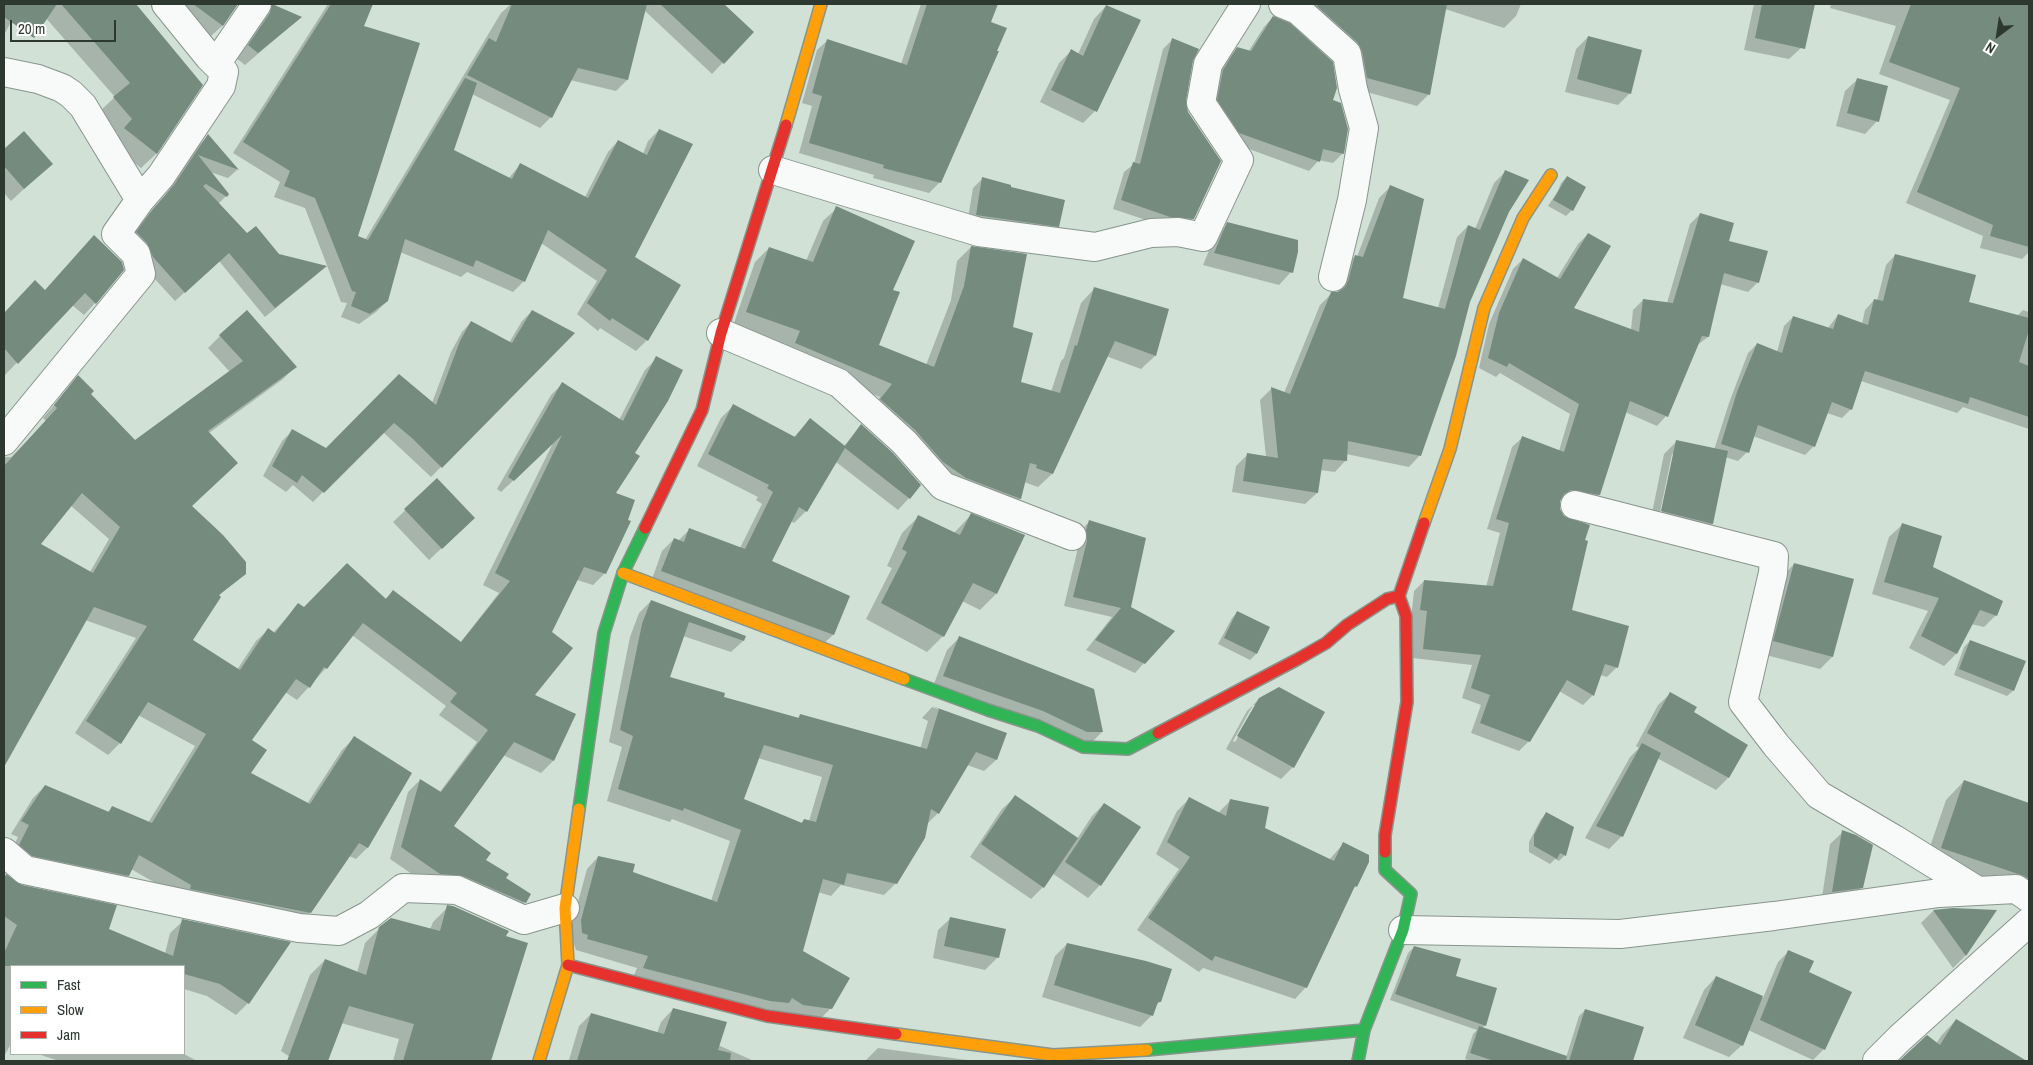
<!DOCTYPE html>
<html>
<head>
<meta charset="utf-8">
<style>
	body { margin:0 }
	#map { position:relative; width:2033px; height:1065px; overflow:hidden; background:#d1e1d6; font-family:"Archivo Narrow",sans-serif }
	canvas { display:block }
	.frame { position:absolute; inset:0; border:5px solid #2d3930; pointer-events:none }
	.legend { position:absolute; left:10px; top:965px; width:175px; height:90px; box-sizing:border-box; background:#fff; border:1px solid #abb0ac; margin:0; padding:6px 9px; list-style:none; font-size:15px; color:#2d3930 }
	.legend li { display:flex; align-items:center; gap:10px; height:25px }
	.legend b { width:25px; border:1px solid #abb0ac }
	.north { position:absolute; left:1973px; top:10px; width:50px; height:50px; -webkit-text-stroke:4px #fff; paint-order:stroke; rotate:211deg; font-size:14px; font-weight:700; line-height:20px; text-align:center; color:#2d3930 }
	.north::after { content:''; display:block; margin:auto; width:18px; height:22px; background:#2d3930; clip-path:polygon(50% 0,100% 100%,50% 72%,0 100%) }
	.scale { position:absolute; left:10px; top:20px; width:106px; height:22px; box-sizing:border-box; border:2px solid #2d3930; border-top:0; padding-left:6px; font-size:15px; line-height:18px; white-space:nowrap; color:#2d3930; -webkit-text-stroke:4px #fff; paint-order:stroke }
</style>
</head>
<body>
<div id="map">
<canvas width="2033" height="1065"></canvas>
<div class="frame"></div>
<ul class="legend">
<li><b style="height:6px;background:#30b455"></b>Fast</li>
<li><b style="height:6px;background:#ff9f0a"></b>Slow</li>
<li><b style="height:6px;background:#e5322d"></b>Jam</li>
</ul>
<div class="north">N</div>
<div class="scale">20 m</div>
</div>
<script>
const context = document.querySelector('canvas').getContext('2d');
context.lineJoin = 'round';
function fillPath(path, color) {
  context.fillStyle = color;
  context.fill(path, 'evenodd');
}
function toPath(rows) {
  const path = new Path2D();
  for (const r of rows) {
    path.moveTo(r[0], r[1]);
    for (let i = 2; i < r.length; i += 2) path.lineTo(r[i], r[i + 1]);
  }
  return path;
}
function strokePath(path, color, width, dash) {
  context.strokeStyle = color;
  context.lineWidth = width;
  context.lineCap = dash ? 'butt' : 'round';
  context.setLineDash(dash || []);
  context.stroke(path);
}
fillPath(toPath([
	[32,4,134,4,201,85,156,154,141,168,110,144,118,134,99,112,115,97,45,17,47,16],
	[168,4,237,4,222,26,211,36],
	[272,4,300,18,245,65,236,58,260,16],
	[328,4,371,4,363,27,357,237,365,240,501,13,511,4,722,4,752,32,712,74,644,10,627,80,616,91,570,80,551,117,540,128,472,94,452,151,508,179,520,165,585,197,608,152,618,141,643,154,648,141,659,130,634,258,679,286,647,340,636,351,600,328,598,331,577,314,597,281,541,243,524,281,513,292,467,272,461,277,400,252,387,301,376,312,359,324,341,317,347,303,341,302,305,208,274,197,280,182,233,153],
	[921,4,996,4,940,182,929,193,873,178,874,175,799,153,812,106,802,103,817,50,828,40,901,64],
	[1314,4,1521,4,1516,16,1504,28,1445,9,1429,94,1417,106,1356,89,1306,18],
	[1754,4,1804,4,1801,48,1789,59,1744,50],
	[1831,4,2029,4,2029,252,2022,259,1980,248,1983,236,1906,203,1950,100,1879,74,1896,26,1830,8],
	[4,5,16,13,4,35],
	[1106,6,1095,111,1083,123,1040,102,1059,63,1071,51,1078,54,1094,19],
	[1273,17,1343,153,1333,163,1319,160,1309,171,1230,142,1208,110,1214,81,1228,58,1238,48,1248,52,1264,27],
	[1588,37,1630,93,1618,105,1565,92,1576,49],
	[1172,40,1191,61,1184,101,1193,219,1184,228,1161,225,1113,209,1124,172,1134,164,1163,49],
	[1858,79,1877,121,1865,134,1836,126,1845,91],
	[24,133,51,164,11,201,4,193,4,151],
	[208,136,237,170,228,178,210,172,228,194,218,204,247,235,278,255,316,275,265,317,219,261,175,301,144,267,128,242,143,221,165,196,199,145],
	[1505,172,1508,211,1468,302,1420,455,1409,467,1346,454,1346,460,1335,472,1320,470,1317,493,1305,504,1232,492,1236,466,1248,454,1266,457,1260,400,1271,389,1284,393,1320,305,1332,293,1337,293,1344,268,1355,256,1357,257,1379,198,1390,187,1401,299,1438,308,1457,237,1468,226,1475,229,1494,183],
	[1567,177,1572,210,1566,216,1548,206,1558,191,1561,183],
	[982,179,1009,188,1058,226,1048,236,967,224,973,188],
	[837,208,892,291,877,345,926,365,951,300,957,261,971,247,1011,327,1020,383,1051,392,1061,361,1064,358,1081,303,1094,289,1168,310,1155,356,1141,369,1106,356,1052,474,1038,487,1024,482,1020,499,1006,512,952,492,868,414,880,397,782,357,787,345,733,326,755,262,769,248,806,261,823,221],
	[1700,214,1727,241,1758,282,1748,292,1720,284,1708,337,1696,346,1666,416,1657,426,1625,412,1599,495,1589,504,1559,500,1559,509,1564,518,1584,541,1570,611,1617,667,1607,677,1600,675,1593,695,1583,705,1559,691,1529,741,1519,751,1471,733,1481,705,1462,698,1472,665,1413,658,1411,619,1414,591,1424,581,1486,587,1500,533,1487,529,1512,447,1522,438,1559,451,1570,414,1500,373,1496,377,1479,368,1489,324,1513,269,1523,259,1557,278,1578,244,1588,234,1572,308,1631,330,1633,310,1643,300,1667,303,1690,224],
	[1228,224,1291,272,1279,285,1203,265,1215,236],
	[83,248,95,303,84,315,72,305,5,375,4,314,23,293,45,291],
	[1895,255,1968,303,2017,316,2023,310,2029,312,2029,429,1963,407,1957,413,1861,381,1851,409,1842,418,1827,413,1814,446,1805,455,1753,436,1747,452,1738,461,1725,457,1712,524,1699,536,1650,523,1664,454,1676,442,1714,450,1729,403,1748,353,1757,344,1777,352,1784,326,1793,317,1828,328,1838,315,1862,324,1865,310,1874,300,1877,301,1886,265],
	[1672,454,1674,454,1661,517,1659,517],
	[532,311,573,333,431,477,383,432,313,502,293,485,286,492,263,476,282,441,292,431,326,449,432,403,451,352,462,332,471,322,509,343,522,321],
	[220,336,295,367,283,379,209,433,190,507,244,573,218,596,191,641,237,670,256,641,268,630,273,633,298,605,304,609,384,600,393,592,460,643,499,593,483,585,553,443,501,492,497,489,551,395,563,383,619,420,645,370,657,358,634,453,615,494,605,573,593,585,577,580,551,632,533,695,575,714,553,761,541,773,503,755,452,827,504,879,525,902,513,914,428,885,390,859,408,792,420,780,439,793,477,742,439,715,446,706,352,635,326,668,297,700,285,692,250,741,249,773,307,804,342,750,354,738,368,847,356,859,349,856,310,912,298,925,180,897,131,869,128,875,116,887,8,857,18,837,11,834,33,798,45,786,107,813,112,807,148,823,195,746,138,715,120,743,108,755,75,733,136,638,85,620,4,765,4,457,11,457,22,446,46,421,43,418,78,377,89,394,135,441,230,372,208,348],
	[70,505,109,539,90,572,39,544],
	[733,406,794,437,810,420,844,446,861,426,909,498,898,510,836,462,806,511,794,523,790,521,771,561,849,596,833,635,821,646,651,582,662,551,674,539,678,541,689,530,740,548,762,504,756,500,758,497,697,466,721,418],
	[437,480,461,530,429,560,393,522],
	[971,515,996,594,980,610,962,601,943,636,927,652,866,619,892,568,887,566,902,533,918,517,954,533],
	[1089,522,1130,608,1144,663,1135,673,1086,650,1112,617,1064,606,1077,552,1077,541,1080,531],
	[1902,525,1931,567,1996,615,1984,627,1971,624,1956,654,1944,666,1909,648,1928,611,1872,594,1889,537],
	[1794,564,1832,657,1820,669,1762,654,1782,577],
	[651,601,744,637,743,641,731,652,683,636,668,678,723,698,797,719,800,715,920,749,928,721,922,718,932,707,1006,733,996,760,984,771,967,765,938,813,926,825,896,883,884,895,841,885,831,896,818,892,802,951,831,1008,819,1020,632,980,637,968,576,950,570,932,587,869,598,857,632,873,711,901,730,841,672,819,670,822,607,801,622,747,609,742,630,637,639,613],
	[758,758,822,777,809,821,804,820,800,824,743,800],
	[1238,612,1256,654,1250,660,1218,644,1232,618],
	[959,638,1102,732,1090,744,932,689,947,650],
	[1970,641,2013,691,2007,696,1954,675,1964,647],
	[1671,693,1692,713,1728,778,1716,790,1657,758,1621,837,1609,849,1585,838,1630,757,1639,748,1636,746,1658,705],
	[1259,699,1293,767,1281,779,1226,749,1247,711],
	[1253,705,1256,705,1235,742,1233,741],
	[1964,781,2029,804,2029,877,2011,897,1923,867,1946,800],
	[1015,797,1077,839,1092,816,1104,804,1100,885,1088,898,1052,873,1043,887,1031,899,970,857,1002,809],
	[1189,799,1218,813,1230,801,1264,829,1329,860,1343,844,1356,886,1352,890,1306,987,1295,999,1203,968,1199,972,1137,930,1179,869,1156,854,1177,811],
	[1547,813,1565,855,1559,861,1555,859,1550,864,1529,852,1529,842,1541,819],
	[1843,832,1862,887,1849,900,1821,904,1830,844],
	[6,876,21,886,107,930,151,948,143,966,11,966,11,1044,4,1056,4,878],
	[448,907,504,937,526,944,490,1061,393,1061,399,1039,341,1023,328,1058,325,1061,296,1061,281,1051,310,975,325,960,357,973,365,943,380,928,430,930,433,922],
	[1953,909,1994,911,1965,956,1953,968,1921,923,1933,911],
	[951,918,998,957,985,970,933,958,938,930],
	[183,921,248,1003,236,1015,207,996,184,989,184,966,162,966,170,933],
	[1067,944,1160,1002,1155,1006,1152,1015,1140,1027,1042,997,1055,956],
	[1414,947,1454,977,1485,1025,1482,1029,1524,1043,1518,1061,1471,1061,1465,1059,1473,1034,1477,1030,1390,1000,1408,953],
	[1788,952,1807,972,1850,993,1824,1049,1813,1060,1748,1030,1742,1045,1729,1057,1683,1038,1704,990,1716,977,1763,998,1778,962],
	[673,1009,718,1045,754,1061,573,1061,569,1060,579,1026,591,1014,657,1033,661,1022],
	[1585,1010,1632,1060,1631,1061,1565,1061,1579,1016],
	[1956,1020,2025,1061,1901,1061,1927,1037,1936,1044,1941,1036],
	[878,1048,974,1061,865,1061],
	[38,1054,164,1055,184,1054,197,1061,59,1061]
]), '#0003');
fillPath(toPath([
	[4,4,57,4,34,38,4,17],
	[61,4,136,4,203,85,157,154,124,128,132,119,113,97,130,83],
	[193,4,238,4,223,26],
	[272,4,302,17,258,53,248,45,270,13],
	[331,4,373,4,364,26,420,43,358,236,368,240,465,78,477,83,454,150,512,179,520,163,588,198,618,140,647,155,659,129,693,144,635,257,681,285,648,341,612,318,610,321,587,303,607,270,548,230,525,282,476,260,473,267,405,239,388,301,370,314,351,306,356,292,352,291,315,198,284,186,290,171,243,142],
	[512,4,647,4,628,80,578,68,552,118,467,75,489,38,496,42],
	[660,4,724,4,754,32,724,64],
	[927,4,998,4,991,22,1007,28,997,51,999,51,941,183,883,168,884,165,809,143,822,96,812,93,827,39,907,65],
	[1318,4,1447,4,1430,95,1367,78,1362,51,1358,43,1317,6],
	[1762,4,1815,4,1805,49,1755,38],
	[1911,4,2029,4,2029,247,1990,236,1993,225,1917,192,1960,88,1889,62],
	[1106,5,1141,20,1097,112,1051,90,1071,49,1083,56],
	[1273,16,1290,23,1333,62,1337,88,1333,100,1341,103,1348,129,1344,154,1323,149,1320,162,1239,133,1217,100,1223,70,1237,47,1251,51],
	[1588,36,1642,50,1631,94,1577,79],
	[1172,38,1199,49,1193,61,1186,101,1188,112,1221,161,1194,219,1170,217,1121,200,1133,162,1140,164],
	[1857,78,1888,86,1879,122,1847,113],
	[24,131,53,164,24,189,4,166,4,149],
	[208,134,239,170,198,155,229,194,227,197,206,184,203,186,247,233,256,226,279,254,327,266,275,308,229,253,185,293,153,257,147,243,136,232,152,210,174,185],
	[1505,170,1529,180,1509,212,1470,302,1456,356,1421,456,1348,441,1347,461,1323,459,1318,493,1243,481,1247,453,1278,458,1271,387,1290,394,1331,292,1338,292,1345,287,1348,281,1355,255,1363,257,1390,185,1424,199,1403,298,1445,309,1468,225,1480,230],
	[1567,176,1586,187,1573,211,1553,200],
	[982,177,1011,185,1011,187,1065,200,1059,227,976,215],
	[836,206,915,241,893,290,900,292,879,345,934,367,964,286,971,246,1027,254,1013,327,1033,333,1021,382,1060,393,1075,345,1077,346,1094,287,1169,309,1156,356,1115,341,1053,474,1036,468,1037,465,1030,463,1021,499,966,478,943,462,915,430,880,399,892,384,795,343,800,331,746,312,769,247,813,262],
	[1700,213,1734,223,1729,241,1768,251,1759,283,1724,273,1709,337,1702,336,1668,417,1630,401,1600,495,1571,490,1564,494,1560,501,1560,509,1564,516,1590,525,1585,540,1588,541,1572,610,1629,626,1618,668,1605,664,1594,696,1567,680,1530,742,1480,723,1490,695,1471,688,1481,655,1423,649,1427,611,1420,610,1424,580,1493,586,1509,523,1496,519,1522,436,1564,452,1579,404,1509,363,1507,367,1488,358,1499,313,1523,258,1560,279,1588,233,1611,246,1574,308,1639,332,1643,299,1673,303],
	[1227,222,1298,240,1298,252,1293,273,1214,253],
	[94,235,122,262,124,270,96,304,85,293,18,364,4,348,4,313,35,280,45,290],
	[1895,254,1976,275,1969,302,2029,318,2029,330,2019,362,2029,366,2029,417,1970,397,1968,404,1865,371,1852,410,1832,402,1815,447,1758,425,1749,453,1721,444,1737,392,1757,343,1782,353,1793,316,1833,329,1838,314,1868,325,1874,299,1883,301],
	[247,310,297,367,208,431,238,463,192,506,223,535,246,562,246,574,219,595,221,597,193,640,240,670,268,628,275,633,298,603,304,607,347,563,386,599,393,590,461,642,510,581,495,573,562,435,514,481,508,477,562,382,623,421,656,356,683,370,668,401,635,453,640,456,616,493,635,500,628,520,631,521,606,574,584,567,552,632,573,648,535,695,576,714,554,761,514,742,454,826,491,853,486,860,509,874,506,878,531,894,526,903,463,876,440,874,401,847,420,779,441,792,488,730,450,702,457,693,363,623,327,669,324,667,310,688,296,679,252,740,267,750,251,773,310,804,354,736,412,773,368,848,359,843,311,913,190,889,191,885,139,855,129,876,32,856,19,845,29,825,21,821,45,785,109,812,112,806,152,823,206,734,148,702,121,744,86,721,147,626,94,607,4,767,4,466,57,408,54,405,78,375,94,391,91,394,135,440,243,361,219,335],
	[82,493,120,527,93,573,41,544],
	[532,310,575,333,442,468,413,439,394,423,324,493,302,475,297,483,272,466,292,429,326,448,399,374,436,405,460,341,471,321,512,343],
	[733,404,795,437,810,418,845,446,861,424,893,453,921,485,910,499,845,448,807,512,799,507,772,561,850,596,834,635,661,571,674,538,684,542,689,528,745,549,773,492,767,488,769,485,708,454],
	[1676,440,1728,451,1713,524,1661,511],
	[437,478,475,518,442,549,404,509],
	[971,513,1025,535,997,594,973,583,944,637,881,603,907,552,902,549,918,515,960,535],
	[1089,520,1146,538,1131,607,1175,631,1145,664,1095,640,1121,608,1073,597,1087,541,1086,530],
	[1902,523,1942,536,1933,567,2003,601,1997,616,1980,610,1957,654,1921,636,1939,598,1884,582],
	[1794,563,1854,579,1833,657,1773,641],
	[651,600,746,636,744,641,689,622,670,677,725,693,724,697,799,718,800,714,927,749,939,709,932,706,1007,733,997,760,976,752,939,814,931,809,925,838,897,884,847,873,844,885,823,879,803,951,850,978,832,1009,803,1005,792,998,789,1003,770,1001,643,968,648,956,587,939,588,935,582,933,581,920,598,856,635,864,633,872,717,902,741,830,684,808,683,811,618,789,633,736,620,730,642,624],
	[764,745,833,765,816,822,804,819,802,823,744,799],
	[1237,611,1270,627,1257,654,1224,638],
	[959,636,1094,689,1103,732,1087,732,1043,711,943,676],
	[1970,640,2026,661,2014,691,1959,669],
	[1279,687,1325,712,1294,768,1237,736,1259,698],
	[1670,692,1697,707,1694,712,1748,745,1729,778,1647,733],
	[1642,743,1661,753,1623,837,1596,826],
	[1964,780,2029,803,2029,879,2024,876,1941,848],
	[1015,795,1078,838,1044,888,981,844],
	[1189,797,1226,816,1230,799,1269,807,1265,828,1334,861,1343,842,1369,855,1369,862,1357,887,1355,886,1307,988,1215,956,1212,961,1148,918,1190,857,1167,842],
	[1104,803,1141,827,1101,886,1065,862],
	[1546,812,1574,827,1566,856,1560,853,1557,859,1534,846,1534,835],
	[1842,830,1856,835,1873,845,1863,888,1832,892],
	[6,874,22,885,117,905,109,929,173,956,182,919,291,942,249,1004,220,984,184,974,184,966,4,966,4,953,17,925,4,916,4,879],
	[447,905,453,906,509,931,506,936,528,943,491,1061,403,1061,414,1024,349,1006,328,1061,287,1061,325,959,366,975,379,927,391,918,440,931],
	[1953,908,1997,910,1966,956,1933,910],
	[950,917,1006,929,999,958,944,946],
	[1067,943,1146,961,1172,969,1161,1002,1158,1002,1153,1016,1054,985],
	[1414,946,1461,959,1456,976,1497,988,1486,1026,1395,994],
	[1788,950,1814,961,1809,972,1852,992,1825,1050,1760,1020],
	[1716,976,1763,996,1743,1046,1695,1025],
	[673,1008,727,1022,718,1050,731,1053,730,1061,577,1061,591,1013,664,1034],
	[1585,1009,1644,1027,1633,1061,1569,1061],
	[1956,1019,2027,1061,1899,1061,1927,1035,1940,1045],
	[1479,1026,1567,1056,1566,1061,1494,1061,1470,1053]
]), '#758b7e');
const street = toPath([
	[1283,4,1298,10,1347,54,1353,89,1364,128,1352,200,1333,277],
	[216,64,257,4],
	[4,72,38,79,62,88,71,94,83,106,140,200],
	[773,170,979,232,1095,247,1151,233,1178,232,1203,237,1239,160,1201,103,1208,64,1246,4],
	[721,333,839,383,904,442,943,486,1072,536],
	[4,441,141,274,136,254,116,234,140,200,161,176,221,86,224,72,209,57,166,4],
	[1575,505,1774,556,1773,573,1743,702,1776,745,1819,795,1894,839,1978,891],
	[4,852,25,870,299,928,339,931,369,915,403,888,457,890,524,920,565,908],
	[1403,930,1620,934,1774,916,1939,893,2016,889,2029,898],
	[1877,1061,1900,1038,2029,922]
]);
const fast = toPath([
	[904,679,988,710,1038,726,1083,747,1128,749,1158,733],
	[579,809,604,633,623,573,645,528],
	[1147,1050,1364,1030],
	[1358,1061,1364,1030,1403,930,1411,894,1385,870,1385,852]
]);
const slow = toPath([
	[786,125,821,4],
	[1424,523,1450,449,1484,308,1523,218,1551,175],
	[623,573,904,679],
	[896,1034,1053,1055,1147,1050],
	[539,1061,568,965,565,908,579,809]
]);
const jam = toPath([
	[645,528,702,410,721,333,786,125],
	[1158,733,1298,659,1326,643,1347,625,1387,599,1399,596],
	[1385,852,1385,835,1407,702,1406,616,1399,596,1424,523],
	[568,965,767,1016,896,1034]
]);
strokePath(street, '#88958c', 30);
strokePath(fast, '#88958c', 14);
strokePath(slow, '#88958c', 14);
strokePath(jam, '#88958c', 14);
strokePath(street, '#f8faf9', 28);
strokePath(fast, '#30b455', 11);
strokePath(slow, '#ff9f0a', 11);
strokePath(jam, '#e5322d', 11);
</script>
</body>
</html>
